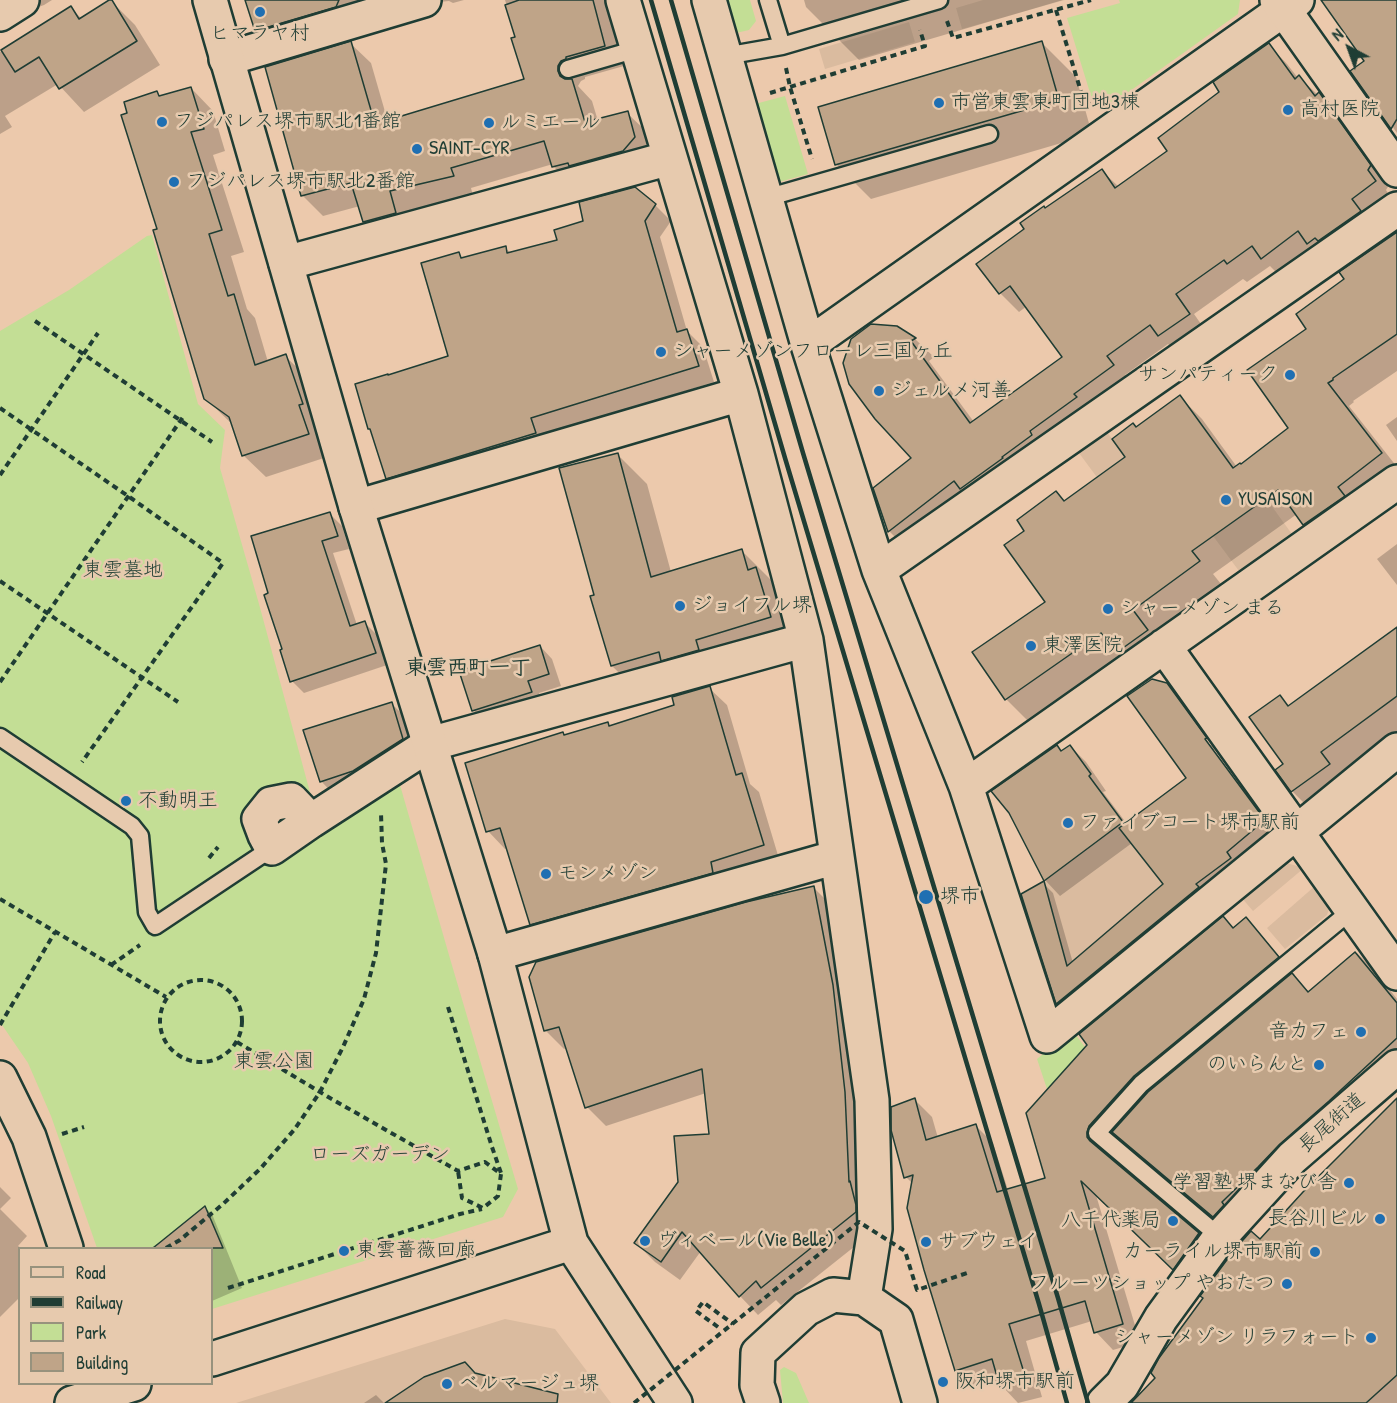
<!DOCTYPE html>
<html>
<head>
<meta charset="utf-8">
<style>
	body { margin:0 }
	#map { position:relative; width:1397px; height:1403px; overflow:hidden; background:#ecc9ac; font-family:"Patrick Hand",sans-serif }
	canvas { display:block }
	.legend { position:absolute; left:18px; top:1247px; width:195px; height:138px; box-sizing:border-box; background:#e7caae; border:2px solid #97927d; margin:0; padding:8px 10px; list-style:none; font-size:18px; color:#1f3d34 }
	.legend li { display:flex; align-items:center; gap:12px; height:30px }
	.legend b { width:30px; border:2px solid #97927d }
	.north { position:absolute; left:1319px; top:18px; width:60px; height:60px; -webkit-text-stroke:4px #e7caae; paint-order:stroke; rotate:319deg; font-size:16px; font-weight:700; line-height:24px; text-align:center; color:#1f3d34 }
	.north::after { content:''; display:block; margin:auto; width:21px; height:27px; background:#1f3d34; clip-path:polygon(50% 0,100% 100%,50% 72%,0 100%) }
</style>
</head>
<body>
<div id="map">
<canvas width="1397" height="1403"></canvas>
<ul class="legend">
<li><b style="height:8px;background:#e7caae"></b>Road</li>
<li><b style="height:8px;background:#1f3d34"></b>Railway</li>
<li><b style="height:16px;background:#c3de95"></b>Park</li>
<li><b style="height:16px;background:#bfa488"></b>Building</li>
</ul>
<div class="north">N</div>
</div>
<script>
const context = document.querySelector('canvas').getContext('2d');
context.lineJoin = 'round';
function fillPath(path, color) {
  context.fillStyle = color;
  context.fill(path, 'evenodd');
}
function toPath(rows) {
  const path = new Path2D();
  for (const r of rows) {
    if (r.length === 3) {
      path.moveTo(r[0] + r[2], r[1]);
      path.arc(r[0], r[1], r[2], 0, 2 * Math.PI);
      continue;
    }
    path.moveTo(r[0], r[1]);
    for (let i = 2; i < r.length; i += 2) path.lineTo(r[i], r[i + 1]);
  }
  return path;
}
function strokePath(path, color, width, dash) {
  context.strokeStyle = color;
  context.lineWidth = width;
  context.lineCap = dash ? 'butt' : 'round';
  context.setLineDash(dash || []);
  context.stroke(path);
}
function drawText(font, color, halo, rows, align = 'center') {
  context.font = font + ' "Patrick Hand","Klee One",sans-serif';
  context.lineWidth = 5;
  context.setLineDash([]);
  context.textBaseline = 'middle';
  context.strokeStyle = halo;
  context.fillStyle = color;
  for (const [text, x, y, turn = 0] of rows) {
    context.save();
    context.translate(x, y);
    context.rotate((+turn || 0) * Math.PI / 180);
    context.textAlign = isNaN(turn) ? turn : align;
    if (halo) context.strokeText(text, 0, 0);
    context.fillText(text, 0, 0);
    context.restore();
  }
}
fillPath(toPath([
	[983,0,1065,0,962,29,956,8],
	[909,22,915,42,825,69,819,49],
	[1107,432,1164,509,1136,530,1079,453],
	[1266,498,1294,537,1242,575,1213,536],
	[1117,826,1182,907,1165,924,1144,900,1067,966,1044,881],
	[1283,862,1304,868,1253,911,1241,897],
	[1315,886,1330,906,1327,915,1285,949,1267,928],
	[505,1319,555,1329,611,1403,236,1403]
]), '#dabb9f');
fillPath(toPath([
	[726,0,750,0,756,21,749,30,736,33],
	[1119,0,1240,0,1238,14,1102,111,1091,96,1067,18,1120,3],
	[785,96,808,174,779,182,755,104],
	[152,235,198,404,225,430,220,468,259,604,311,796,291,787,275,786,258,795,252,843,271,866,400,785,451,962,518,1189,503,1217,212,1309,212,1248,97,1248,51,1116,28,1063,0,1022,0,331,69,290,147,236],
	[145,828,154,905,140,915,132,841,127,837],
	[1072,1030,1091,1055,1059,1076,1047,1089,1037,1059],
	[784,1367,796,1373,809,1403,783,1403,780,1370]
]), '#c3de95');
fillPath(toPath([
	[0,0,52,0,44,5,36,8,0,31],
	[247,0,464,0,453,3,449,1,439,2,276,50,256,30],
	[505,0,615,0,625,31,615,34,624,66,585,77,585,79,581,81,578,86,592,101,598,121,627,113,648,133,654,158,574,187,554,167,553,164,471,188,473,196,409,211,415,233,385,242,365,222,360,206,323,216,303,196,267,68,350,43,371,63,388,122,526,80,517,38],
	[804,0,1063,0,859,60,806,7],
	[1331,0,1397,0,1397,133,1352,71,1366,61],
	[111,1,135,25,160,65,84,112,58,84,5,116,12,127,0,134,0,52,71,8,82,19],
	[1042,43,1076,77,1092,134,871,199,836,164],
	[1269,45,1287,64,1298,78,1299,77,1318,95,1319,94,1338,113,1389,185,1386,190,1393,201,1281,277,1270,266,1247,282,1243,279,1194,314,1208,334,1178,354,1168,344,1125,375,1132,385,908,550,887,529,913,458,897,327,915,339,934,357,929,361,974,422,1064,357,1027,306,1019,312,1000,293,979,264,1026,229,1045,210,1102,171,1119,187,1169,151,1221,92],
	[191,88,213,111,225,151,213,155,244,252,231,256,247,309,255,318,268,362,285,356,308,378,330,456,266,477,243,455,233,425,206,399,158,230,157,92,161,97],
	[635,189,655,205,671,221,660,237,687,331,703,347,714,382,546,434,551,449,404,494,387,478,372,431,369,428,449,357,458,254,464,259,505,248,511,253,559,241],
	[1397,234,1397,371,1353,401,1354,402,1349,406,1397,467,1326,546,1304,524,1297,514,1213,574,1221,584,1153,632,1168,653,1121,656,1028,721,1006,699,974,653,1047,602,1027,531,1056,493,1065,502,1127,457,1137,429,1180,397,1202,419,1237,467,1241,466,1290,428,1308,329,1346,280],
	[1397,417,1397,441,1386,425],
	[617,454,647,484,671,572,741,550,771,580,773,586,785,598,800,646,724,669,727,680,692,689,685,682,642,695,612,666,596,596],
	[330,514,342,526,349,549,333,553,357,625,365,623,377,635,387,665,304,693,292,681,270,594],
	[1397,544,1397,585,1377,559],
	[1397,629,1397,734,1314,813,1292,791,1285,764,1280,697,1290,707],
	[540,646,552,659,561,686,539,693,543,704,486,722,473,710],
	[709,688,727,705,750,784,759,792,780,862,549,941,531,924,508,848,505,849,488,831,565,736,607,723,611,727,676,706],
	[1171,692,1210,745,1212,744,1215,749,1214,750,1274,831,1067,1013,1058,1003,1022,895,1043,883,1053,893,1073,963,1165,884,1132,843,1060,896,1045,880,1062,752,1070,746,1086,762,1106,791,1103,792,1127,824,1188,778],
	[392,704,410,722,421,758,339,800,321,781],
	[814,888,833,907,874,1231,781,1305,776,1300,758,1315,740,1296,701,1251,680,1280,655,1262,636,1243,711,1135,706,1093,606,1126,587,1107,567,1048,564,1049,545,1030],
	[1223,918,1234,929,1246,919,1263,937,1295,975,1294,976,1310,993,1357,953,1375,971,1397,999,1397,1073,1232,1234,1132,1150,1116,1133,1106,1144,1104,1150,1104,1155,1198,1234,1216,1252,1191,1286,1096,1195,1140,1342,1113,1350,1096,1332,1092,1321,1026,1341,1042,1397,1018,1403,1002,1386,1000,1380,974,1388,956,1370,913,1184,906,1177,915,1100,932,1117,938,1138,976,1126,993,1143,1008,1190,1047,1179],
	[1397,1102,1397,1403,1138,1403,1260,1241],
	[0,1187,11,1198,0,1209,27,1236,18,1246,21,1248,20,1248,20,1297,0,1317],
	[205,1208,212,1214,242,1288,212,1301,212,1248,151,1248,174,1233],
	[376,1395,384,1403,364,1403]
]), '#0003');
const building = toPath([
	[109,0,112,0,137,41,59,89,39,57,15,72,1,50,71,6,79,19,109,0],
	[245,0,339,0,336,7,255,31,245,0],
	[519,0,593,0,605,46,566,57,566,59,561,61,558,66,558,71,560,76,565,79,572,79,585,122,628,111,635,137,623,151,569,166,568,163,552,167,544,141,451,168,454,176,390,191,396,213,363,222,351,183,301,196,265,67,351,41,375,124,524,79,511,38,515,37,505,5,519,0],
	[1321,0,1397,0,1397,119,1391,129,1350,71,1364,61,1321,0],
	[1042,41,1059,100,835,165,818,107,1042,41],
	[1269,43,1295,79,1299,75,1315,96,1319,92,1371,165,1368,170,1376,181,1352,199,1361,211,1318,241,1315,238,1307,244,1298,231,1261,259,1252,246,1227,264,1224,260,1176,294,1190,314,1158,336,1150,325,1107,356,1114,365,1074,394,1077,397,1030,431,1032,435,1002,457,1003,458,960,489,954,481,888,532,873,488,911,458,875,419,849,384,843,363,851,339,871,324,897,326,916,338,911,341,970,423,1019,388,1062,357,1010,286,999,294,976,264,1024,229,1020,223,1044,206,1045,208,1102,169,1115,188,1167,151,1158,138,1219,92,1213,82,1269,43],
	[191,87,204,129,191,132,222,230,209,234,228,296,234,294,255,365,286,354,303,404,299,405,309,434,242,456,229,417,204,399,153,230,157,229,121,115,127,113,124,102,157,91,159,96,191,87],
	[635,187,656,204,645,221,677,332,687,329,699,366,531,418,536,433,386,479,370,429,368,429,355,384,388,374,388,375,448,356,421,263,459,252,461,258,506,246,507,253,557,240,554,230,583,221,579,202,635,187],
	[1397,232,1397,334,1333,378,1333,380,1328,383,1382,453,1338,487,1345,496,1303,525,1278,490,1192,551,1200,561,1133,610,1148,630,1116,653,1101,633,1005,700,972,652,1045,602,1004,545,1024,531,1017,520,1056,491,1064,501,1125,457,1112,439,1133,423,1136,427,1180,395,1233,468,1240,463,1241,464,1288,428,1247,370,1306,329,1296,314,1344,279,1339,272,1397,232],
	[618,453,651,577,742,549,748,570,756,567,771,617,696,640,699,650,661,661,659,652,611,666,590,596,594,595,559,468,618,453],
	[330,512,338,536,322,541,350,626,365,621,376,653,290,682,280,650,282,649,264,595,268,593,251,536,330,512],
	[1397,627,1397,696,1321,752,1330,764,1291,792,1275,770,1283,764,1249,717,1280,695,1288,706,1397,627],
	[540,645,549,674,528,681,532,692,472,711,459,671,540,645],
	[1152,679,1167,683,1207,738,1205,739,1265,820,1227,852,1231,858,1196,884,1199,887,1056,1004,1021,894,1044,881,1067,966,1163,884,1119,828,1186,778,1127,696,1152,679],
	[710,686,736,775,742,773,764,845,711,862,713,873,530,925,500,828,486,832,465,763,563,732,564,735,608,722,609,726,674,705,672,697,710,686],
	[392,702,403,739,353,771,320,782,303,730,392,702],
	[1057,745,1061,751,1070,745,1091,774,1089,776,1123,822,1044,881,1009,813,991,791,1057,745],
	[814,886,833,985,845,1092,849,1182,850,1181,856,1205,856,1212,761,1288,756,1281,739,1297,682,1232,661,1262,634,1243,678,1182,674,1136,709,1134,702,1069,585,1108,559,1027,544,1031,529,977,536,962,746,902,814,886],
	[1223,916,1233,928,1246,917,1279,957,1134,1076,1089,1126,1087,1132,1087,1137,1090,1141,1199,1233,1173,1270,1081,1181,1123,1324,1094,1333,1085,1301,1009,1324,1026,1379,1000,1387,992,1359,955,1371,924,1270,907,1208,913,1175,904,1178,891,1130,891,1107,915,1098,926,1140,976,1124,997,1192,1045,1178,1026,1113,1087,1045,1079,1034,1223,916],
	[1355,952,1397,1003,1397,1038,1329,1101,1280,1144,1258,1167,1222,1202,1224,1205,1213,1217,1112,1132,1148,1092,1292,973,1308,992,1355,952],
	[1397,1098,1397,1375,1366,1403,1131,1403,1155,1378,1151,1373,1159,1358,1203,1298,1200,1296,1235,1249,1251,1231,1260,1239,1303,1192,1397,1098],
	[205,1206,223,1248,153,1248,205,1206],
	[465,1362,475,1373,558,1394,557,1403,385,1403,424,1377,465,1362]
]);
fillPath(building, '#bfa488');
strokePath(building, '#1f3d34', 1.5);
const lane = toPath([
	[768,0,782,46],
	[725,56,782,46,939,0],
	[568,69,637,49],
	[766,198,989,134],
	[0,737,132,826,140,836,147,912,155,926,272,848],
	[1220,1237,1097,1133,1141,1084,1352,910]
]);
const street = toPath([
	[623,0,741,394,806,640,872,1100,875,1229,864,1298],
	[709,0,808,345,879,570,966,786,1047,1036,1397,750],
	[0,14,22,0],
	[226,59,424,0],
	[286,263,670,158],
	[808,345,1297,0],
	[356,507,741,394],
	[879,570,1397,209],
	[1164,646,1397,973],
	[966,786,1397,482],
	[311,821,272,848,265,835,259,819,271,804,291,800,311,821,430,744,806,640],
	[495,954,837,857],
	[0,1078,29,1137,66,1248],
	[763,1403,757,1385,758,1353,806,1309,833,1295,864,1298,896,1320,920,1403],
	[1104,1403,1122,1385,1161,1318,1220,1237,1292,1158,1397,1067]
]);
const secondary = toPath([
	[210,0,356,507,495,954,571,1243,675,1403],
	[1277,0,1397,170],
	[212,1359,571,1243],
	[72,1403,134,1384]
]);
strokePath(lane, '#1f3d34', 21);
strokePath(street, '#1f3d34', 38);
strokePath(secondary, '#1f3d34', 38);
strokePath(toPath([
	[1056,10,1082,95,1092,107],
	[947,21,953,38,1091,0],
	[786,68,790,87,812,159],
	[770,93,925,46,920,30],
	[35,321,212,442],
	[0,408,128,496,223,563,82,762],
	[0,475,98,333],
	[0,581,178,702],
	[0,682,183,417],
	[209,858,218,847],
	[0,899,166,997],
	[111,965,140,945],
	[201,1021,41],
	[448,1007,492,1147,501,1173],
	[0,1025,55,932],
	[237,1042,330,1098,458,1171,485,1162,501,1174,498,1196,483,1208,462,1198,458,1171],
	[62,1134,84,1127],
	[166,1248,180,1240,223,1204,260,1169,294,1130,320,1092,343,1047,364,999,376,953,386,864,382,843,381,813],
	[228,1288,460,1214,482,1209],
	[718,1327,696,1311,703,1302,733,1324]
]), '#1f3d34', 4, [6, 4.5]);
strokePath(lane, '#e7caae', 16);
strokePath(street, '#e7caae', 33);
strokePath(secondary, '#e7caae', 33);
strokePath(toPath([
	[651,0,785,458,1039,1304,1067,1403],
	[671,0,803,453,1058,1298,1088,1403]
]), '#1f3d34', 4.5);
strokePath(toPath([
	[634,1403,859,1222,905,1251,917,1290,967,1273]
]), '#1f3d34', 4, [6, 4.5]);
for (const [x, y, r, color] of [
	[260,12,6,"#1f6fb2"],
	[939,103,6,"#1f6fb2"],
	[1288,110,6,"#1f6fb2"],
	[162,122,6,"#1f6fb2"],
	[489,123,6,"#1f6fb2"],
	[417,149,6,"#1f6fb2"],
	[174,182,6,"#1f6fb2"],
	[661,352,6,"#1f6fb2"],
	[1290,375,6,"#1f6fb2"],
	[879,391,6,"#1f6fb2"],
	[1226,500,6,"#1f6fb2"],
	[680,606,6,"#1f6fb2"],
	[1108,609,6,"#1f6fb2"],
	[1031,646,6,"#1f6fb2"],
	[126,801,6,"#1f6fb2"],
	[1068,823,6,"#1f6fb2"],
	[546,874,6,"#1f6fb2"],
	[926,897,8,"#1f6fb2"],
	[1361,1032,6,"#1f6fb2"],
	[1319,1065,6,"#1f6fb2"],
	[1349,1183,6,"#1f6fb2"],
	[1380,1219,6,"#1f6fb2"],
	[1173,1221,6,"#1f6fb2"],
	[645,1241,6,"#1f6fb2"],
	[926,1242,6,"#1f6fb2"],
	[344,1251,6,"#1f6fb2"],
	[1315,1252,6,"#1f6fb2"],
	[1287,1284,6,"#1f6fb2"],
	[1371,1338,6,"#1f6fb2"],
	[943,1382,6,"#1f6fb2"],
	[447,1384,6,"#1f6fb2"]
]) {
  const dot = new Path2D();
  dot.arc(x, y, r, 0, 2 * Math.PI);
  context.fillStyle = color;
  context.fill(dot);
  strokePath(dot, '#e7caae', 2);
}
drawText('20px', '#1f3d34', '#e7caae', [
	["ヒマラヤ村",260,34,"center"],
	["市営東雲東町団地3棟",951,103],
	["高村医院",1300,110],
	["フジパレス堺市駅北1番館",174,122],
	["ルミエール",501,123],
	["SAINT-CYR",429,149],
	["フジパレス堺市駅北2番館",186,182],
	["シャーメゾンフローレ三国ヶ丘",673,352],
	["サンパティーク",1278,375,"right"],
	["ジェルメ河善",891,391],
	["YUSAISON",1238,500],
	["ジョイフル堺",692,606],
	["シャーメゾン まる",1120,609],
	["東澤医院",1043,646],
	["不動明王",138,801],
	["ファイブコート堺市駅前",1080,823],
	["モンメゾン",558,874],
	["堺市",940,897],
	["音カフェ",1349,1032,"right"],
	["のいらんと",1307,1065,"right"],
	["学習塾 堺まなび舎",1337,1183,"right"],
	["長谷川ビル",1368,1219,"right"],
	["八千代薬局",1161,1221,"right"],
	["ヴィベール(Vie Belle)",657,1241],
	["サブウェイ",938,1242],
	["東雲薔薇回廊",356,1251],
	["カーライル堺市駅前",1303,1252,"right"],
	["フルーツショップ やおたつ",1275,1284,"right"],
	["シャーメゾン リラフォート",1359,1338,"right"],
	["阪和堺市駅前",955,1382],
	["ベルマージュ堺",459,1384]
], 'left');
drawText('20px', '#274539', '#e7caae', [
	["東雲墓地",123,571],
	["東雲公園",274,1062],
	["ローズガーデン",380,1155]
]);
drawText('20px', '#1f3d34', '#e7caae', [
	["長尾街道",1332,1123,-41]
]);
drawText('bold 21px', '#1f3d34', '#e7caae', [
	["東雲西町一丁",468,668]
]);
</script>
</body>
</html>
